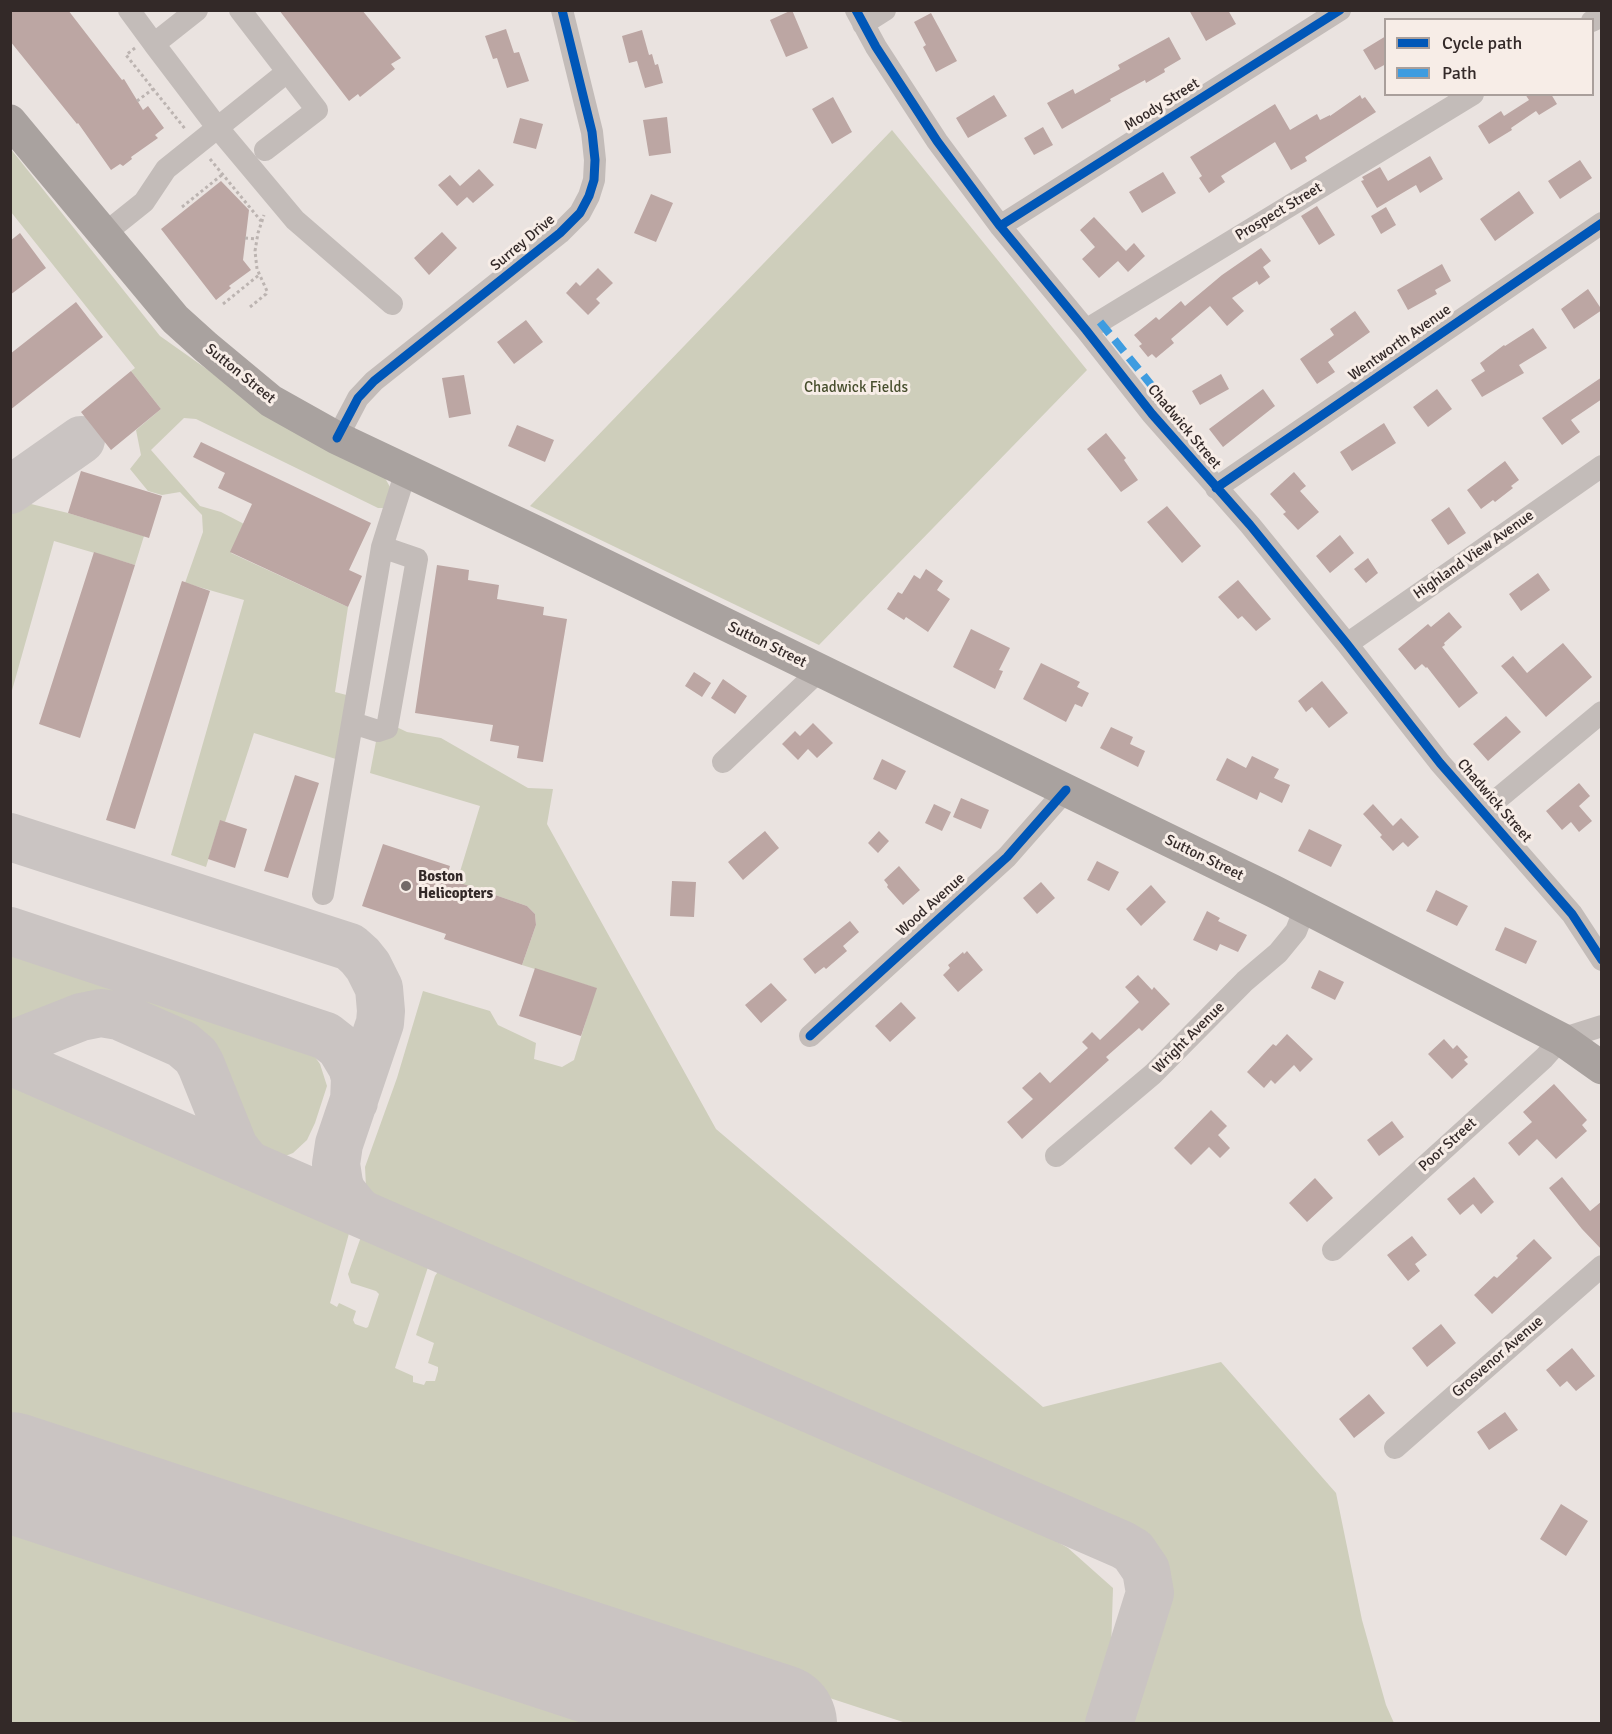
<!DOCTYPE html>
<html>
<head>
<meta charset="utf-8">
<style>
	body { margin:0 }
	#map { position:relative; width:1612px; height:1734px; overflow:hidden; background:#eae3e0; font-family:Signika,sans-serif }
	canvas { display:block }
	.frame { position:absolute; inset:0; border:12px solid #332928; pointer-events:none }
	.legend { position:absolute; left:1384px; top:18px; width:210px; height:78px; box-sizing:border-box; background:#f7ede7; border:2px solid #a99f9b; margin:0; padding:8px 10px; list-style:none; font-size:18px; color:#332928 }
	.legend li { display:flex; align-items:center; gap:12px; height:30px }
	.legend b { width:30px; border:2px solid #a99f9b }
</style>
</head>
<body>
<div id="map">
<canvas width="1612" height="1734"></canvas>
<div class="frame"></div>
<ul class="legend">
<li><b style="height:8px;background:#0057b8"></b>Cycle path</li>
<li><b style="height:8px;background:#3e9ce0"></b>Path</li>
</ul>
</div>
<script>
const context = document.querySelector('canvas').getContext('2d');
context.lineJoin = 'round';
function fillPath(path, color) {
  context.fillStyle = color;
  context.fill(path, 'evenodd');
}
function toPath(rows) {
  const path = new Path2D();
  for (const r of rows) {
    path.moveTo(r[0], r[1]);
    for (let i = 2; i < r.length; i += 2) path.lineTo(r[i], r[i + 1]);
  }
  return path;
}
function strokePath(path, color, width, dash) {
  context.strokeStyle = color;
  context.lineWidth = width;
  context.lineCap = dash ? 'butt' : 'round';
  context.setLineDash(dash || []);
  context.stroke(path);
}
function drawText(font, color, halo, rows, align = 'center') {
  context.font = font + ' Signika,sans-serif';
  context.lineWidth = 6;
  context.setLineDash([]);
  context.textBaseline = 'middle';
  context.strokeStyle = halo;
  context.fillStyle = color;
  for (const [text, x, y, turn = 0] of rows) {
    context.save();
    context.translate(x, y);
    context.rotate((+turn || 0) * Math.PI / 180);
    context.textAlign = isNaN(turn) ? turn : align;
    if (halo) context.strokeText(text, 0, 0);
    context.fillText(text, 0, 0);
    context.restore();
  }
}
fillPath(toPath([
	[892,130,1087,370,819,645,530,506],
	[10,148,160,336,283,423,385,478,390,487,384,508,378,508,196,419,184,418,151,450,200,506,221,512,244,524,231,553,348,607,335,692,358,698,342,761,254,733,225,822,220,821,206,867,171,855,244,600,185,583,203,532,202,515,180,492,162,495,148,491,130,469,141,455,136,430,161,409,131,371,135,368,11,212],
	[21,504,31,504,68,513,144,536,135,565,54,541,11,694,11,511],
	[388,723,407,732,441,738,528,788,553,789,547,824,716,1129,1043,1407,1221,1362,1336,1493,1362,1620,1386,1705,1394,1723,1126,1723,1154,1638,1164,1602,1165,1592,1164,1582,1157,1560,1149,1549,1136,1537,388,1212,375,1203,366,1187,365,1167,397,1078,423,991,490,1011,498,1025,536,1043,534,1059,562,1067,574,1060,596,988,522,965,536,925,535,914,527,906,463,884,455,888,480,806,370,773,378,731],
	[11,953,313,1054,320,1064,327,1086,315,1123,307,1140,293,1153,283,1157,267,1156,250,1151,207,1038,105,995,89,998,11,1029],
	[11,1078,351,1226,330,1303,337,1307,339,1303,356,1311,353,1320,355,1324,366,1328,368,1327,379,1294,376,1291,351,1283,348,1274,363,1231,426,1258,428,1267,395,1368,413,1376,413,1382,424,1385,426,1381,435,1381,438,1371,438,1367,428,1363,434,1343,416,1335,435,1276,442,1266,821,1430,1040,1532,1068,1548,1113,1588,1111,1650,1101,1690,1088,1723,906,1723,11,1430],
	[10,1518,11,1518,634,1723,11,1723]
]), '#cecebb');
strokePath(toPath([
	[10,490,81,440],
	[10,837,350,947,360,956,368,966,379,988,381,1011,380,1023,339,1144,336,1164,339,1183,342,1192,355,1208,362,1214],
	[10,931,326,1036,340,1047,352,1067,355,1078,354,1102],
	[10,1045,81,1017,101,1013,119,1016,182,1044,196,1056,201,1065,234,1147,245,1161,251,1166],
	[10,1061,1123,1545,1133,1551,1146,1570,1150,1593,1109,1724]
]), '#cac4c2', 48);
strokePath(toPath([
	[10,1472,777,1724]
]), '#cac4c2', 120);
fillPath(toPath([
	[10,10,68,10,122,80,124,79,143,110,148,106,164,128,155,135,158,138,131,157,132,159,123,166,120,164,111,170,78,123,77,124,10,41],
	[279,10,362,10,401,58,391,64,395,69,360,97,358,94,349,101],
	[792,10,808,48,786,57,770,20],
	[1189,10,1228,10,1236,24,1206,41],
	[931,13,957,61,936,72,923,47,926,45,914,22],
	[506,29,514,53,519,52,529,81,507,88,497,58,493,59,485,36],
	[642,30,649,55,652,54,655,65,658,64,663,83,645,88,637,61,629,63,622,36],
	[1386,36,1386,64,1375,70,1363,50],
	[1169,37,1181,59,1164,69,1165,72,1146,83,1145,80,1110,99,1111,101,1062,129,1047,103,1073,89,1075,94,1120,69,1118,65],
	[1525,94,1551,94,1557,104,1539,115,1536,111,1511,128,1512,130,1489,144,1478,126,1501,111,1504,116,1529,100],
	[994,95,1007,116,968,138,956,118],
	[1360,95,1362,99,1365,97,1376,112,1305,157,1307,161,1291,170,1275,142,1221,176,1225,182,1209,193,1199,178,1202,176,1190,157,1275,104,1290,130,1317,114,1320,120,1330,115,1330,116],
	[833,97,852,132,832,144,812,109],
	[667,117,671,153,649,156,643,120],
	[520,118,543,124,536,149,513,143],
	[1043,127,1053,145,1034,155,1024,138],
	[1430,156,1443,179,1420,193,1416,185,1377,208,1361,181,1364,180,1362,177,1380,167,1388,181],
	[1580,160,1592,178,1560,199,1548,181],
	[479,169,494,185,473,203,467,197,457,206,438,185,450,175,460,186],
	[1163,172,1176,193,1142,213,1129,192],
	[221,181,249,210,243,260,251,270,229,286,231,288,216,300,161,229],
	[1519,191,1534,213,1495,241,1480,219],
	[651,194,673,203,656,242,634,233],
	[1317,206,1335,235,1319,245,1301,216],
	[1386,207,1396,225,1381,234,1371,216],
	[1094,217,1126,251,1134,243,1145,256,1128,272,1118,261,1099,278,1082,259,1095,247,1080,230],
	[442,232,457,248,429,275,414,258],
	[20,233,46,268,10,295,10,241],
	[1261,248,1271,261,1263,267,1270,277,1259,285,1257,281,1232,298,1244,311,1227,326,1210,306,1171,339,1174,343,1156,358,1152,354,1148,357,1139,346,1142,344,1134,335,1156,317,1159,320,1181,301,1185,306,1222,275],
	[1442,264,1451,281,1435,290,1437,294,1408,310,1397,290],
	[598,268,613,283,596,299,600,303,588,315,566,293,576,282,580,286],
	[1588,289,1602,310,1574,329,1561,309],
	[76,302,103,337,10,410,10,354],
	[1355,311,1370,332,1328,362,1335,372,1317,384,1300,359,1334,335,1330,329],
	[526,320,543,342,514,364,497,342],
	[1533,328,1547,348,1519,365,1524,373,1482,397,1471,380,1485,371,1480,363,1504,345,1505,346],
	[131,371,161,409,111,450,81,412],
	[1221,374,1229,389,1200,405,1192,391],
	[464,375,471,414,449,418,442,378],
	[1602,377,1602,399,1571,420,1580,432,1562,445,1542,418],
	[1263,389,1275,406,1223,447,1209,429],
	[1437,389,1452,409,1428,427,1413,407],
	[1384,423,1396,443,1352,471,1340,452],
	[517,425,554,440,545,462,508,446],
	[1106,433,1126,458,1124,460,1138,480,1121,492,1087,449],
	[201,442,371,523,349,570,362,576,348,607,230,552,252,504,218,488,225,473,193,457],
	[1505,461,1519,480,1511,486,1513,488,1495,502,1493,500,1481,509,1467,490],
	[81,471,162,496,149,538,68,513],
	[1294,472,1306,486,1300,491,1319,512,1298,530,1283,514,1286,512,1270,494],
	[1167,506,1201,546,1182,563,1147,522],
	[1449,507,1466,533,1448,545,1431,520],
	[1340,535,1354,553,1330,573,1316,556],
	[94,552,135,565,80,738,39,724],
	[1368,558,1378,573,1366,583,1354,569],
	[437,565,469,570,468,580,499,585,497,599,544,607,543,615,567,619,543,762,517,758,519,746,490,741,493,725,415,713],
	[926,569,943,581,937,590,950,599,928,632,906,617,904,620,887,609,898,592,902,594,914,575,920,579],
	[1538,573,1550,590,1521,611,1509,594],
	[1238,580,1271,619,1256,631,1242,616,1238,619,1218,597],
	[182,581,210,591,135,829,106,820],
	[1449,612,1462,627,1444,643,1445,645,1442,647,1478,693,1459,708,1427,667,1426,668,1422,664,1415,670,1398,649,1428,624,1431,627],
	[971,629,1010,648,999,670,1003,671,995,689,953,667],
	[1563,643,1592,677,1546,717,1501,666,1513,656,1527,673],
	[1041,663,1080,682,1077,687,1089,693,1082,707,1075,704,1066,722,1023,699],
	[694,672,711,683,702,697,685,686],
	[723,679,747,696,735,714,711,698],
	[1322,681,1348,713,1329,728,1312,707,1306,712,1298,701],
	[1506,716,1521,732,1488,761,1473,744],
	[813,723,833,743,817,758,808,749,798,760,782,744,795,731,800,736],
	[1111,727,1133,737,1130,744,1145,751,1138,767,1100,748],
	[1252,756,1279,769,1274,778,1290,785,1282,803,1260,792,1257,800,1216,780,1227,758,1246,768],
	[882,759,906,771,896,790,873,779],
	[295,775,319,783,288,878,264,871],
	[1579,783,1590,796,1579,806,1592,821,1579,832,1571,822,1562,830,1546,811],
	[961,798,989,810,981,829,953,817],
	[934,804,951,812,942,831,925,823],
	[1373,804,1393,826,1401,818,1419,837,1408,847,1403,842,1393,851,1380,837,1382,835,1363,814],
	[220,820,247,829,235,868,208,859],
	[1309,829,1342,845,1331,867,1298,851],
	[765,831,779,848,743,880,728,862],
	[879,831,889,841,878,853,868,843],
	[383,844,450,866,446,878,527,906,535,914,536,925,522,965,444,939,446,934,362,906],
	[1097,861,1119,872,1109,891,1087,880],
	[899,866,920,890,903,905,887,887,888,885,884,880],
	[672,881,696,882,694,917,670,916],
	[1041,882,1055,898,1037,914,1023,898],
	[1151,885,1166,902,1141,926,1126,909],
	[1436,890,1468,906,1457,926,1426,911],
	[1207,911,1220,918,1218,921,1247,935,1238,952,1220,944,1217,951,1193,940],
	[850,921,859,932,843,946,847,951,826,969,824,967,815,974,803,959],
	[1505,927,1537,941,1526,964,1495,950],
	[967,951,983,970,958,992,943,975,950,968,948,965,963,952,964,954],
	[535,968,597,988,581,1036,519,1016],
	[1319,970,1344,982,1335,1000,1311,988],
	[1138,975,1152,990,1154,987,1170,1004,1142,1031,1139,1028,1106,1057,1109,1060,1022,1139,1007,1122,1033,1099,1022,1088,1040,1072,1050,1083,1088,1048,1082,1042,1092,1032,1100,1040,1118,1023,1139,1002,1125,987],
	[771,983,787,1000,761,1023,745,1005],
	[901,1002,916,1018,890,1042,875,1026],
	[1287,1034,1313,1059,1300,1072,1294,1065,1275,1084,1271,1080,1264,1088,1247,1072,1273,1044,1276,1046],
	[1444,1039,1453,1049,1457,1045,1468,1057,1464,1060,1468,1064,1452,1079,1428,1054],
	[1554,1084,1587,1120,1582,1125,1587,1131,1556,1159,1537,1139,1519,1156,1508,1143,1532,1122,1523,1112],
	[1211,1110,1227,1126,1218,1135,1230,1148,1220,1158,1209,1147,1191,1165,1174,1148],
	[1392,1121,1404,1137,1379,1156,1367,1140],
	[1474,1177,1494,1202,1481,1214,1473,1204,1460,1215,1447,1199],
	[1562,1177,1590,1211,1602,1201,1602,1250,1582,1229,1549,1188],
	[1315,1178,1333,1198,1307,1222,1289,1203],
	[1412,1236,1427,1255,1415,1264,1420,1271,1408,1281,1387,1255],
	[1534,1239,1552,1258,1492,1314,1474,1295,1494,1276,1497,1278,1518,1258,1516,1256],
	[1441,1324,1456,1343,1427,1367,1412,1348],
	[1572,1348,1595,1376,1576,1391,1567,1381,1560,1387,1546,1370],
	[1369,1394,1385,1413,1354,1438,1339,1419],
	[1505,1412,1518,1430,1489,1450,1477,1432],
	[1561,1504,1588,1521,1566,1556,1540,1539]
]), '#bca6a3');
strokePath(toPath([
	[135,48,126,55,186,130],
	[137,101,153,89],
	[210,159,261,221],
	[182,207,223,174],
	[245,238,256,239],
	[223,304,259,275],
	[250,307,266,294,267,291,257,269,255,251,258,233,264,215]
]), '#bcb4b1', 3, [3, 3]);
strokePath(toPath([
	[129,10,154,44],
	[197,10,154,44,217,127,295,220,392,304],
	[240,10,317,110,265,150],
	[856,10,876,47,937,141,1000,226,1086,330,1152,414,1250,525,1347,644,1440,763,1572,914,1602,960],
	[1592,21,1602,16],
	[863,24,885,10],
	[1000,226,1340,10],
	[104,234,144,202,166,169,287,72],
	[1086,330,1473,94],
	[337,438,358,398,374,381,560,233,580,213,589,196,594,180,595,160,592,132,562,10],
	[1216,488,1602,223],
	[1347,644,1602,466],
	[353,723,378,731,387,728,417,559,382,547],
	[723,762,820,670],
	[1483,811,1602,712],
	[323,894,382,547,406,471],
	[810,1036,1007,857,1066,790],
	[1056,1156,1153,1074,1245,981,1278,953,1296,931,1305,908],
	[1333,1250,1544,1058,1561,1039,1602,1026],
	[1395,1448,1602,1266]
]), '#c3bcb9', 22);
strokePath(toPath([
	[10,121,175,319,206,347,271,401,337,438,540,534,1273,891,1561,1039,1602,1068]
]), '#a9a29f', 33);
strokePath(toPath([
	[1100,322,1161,397]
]), '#3e9ce0', 8, [15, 8]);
strokePath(toPath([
	[856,10,876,47,937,141,1000,226,1086,330,1152,414,1250,525,1347,644,1440,763,1572,914,1602,960],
	[1000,226,1340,10],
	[337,438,358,398,374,381,560,233,580,213,589,196,594,180,595,160,592,132,562,10],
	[1216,488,1602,223],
	[810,1036,1007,857,1066,790]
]), '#0057b8', 9);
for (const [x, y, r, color] of [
	[406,886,6,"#736a68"]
]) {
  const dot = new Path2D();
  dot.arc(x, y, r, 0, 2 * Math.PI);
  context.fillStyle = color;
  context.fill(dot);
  strokePath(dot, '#f7ede7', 2);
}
drawText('15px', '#332928', '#f7ede7', [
	["Moody Street",1162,105,-32],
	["Prospect Street",1279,212,-31],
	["Surrey Drive",523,243,-40],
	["Wentworth Avenue",1400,343,-35],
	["Sutton Street",240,374,39],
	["Chadwick Street",1184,427,50],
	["Highland View Avenue",1474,555,-35],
	["Sutton Street",767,645,26],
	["Chadwick Street",1494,801,49],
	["Sutton Street",1204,858,26],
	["Wood Avenue",931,905,-42],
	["Wright Avenue",1189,1038,-45],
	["Poor Street",1448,1145,-42],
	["Grosvenor Avenue",1498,1357,-41]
]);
drawText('15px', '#484f2e', '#f7ede7', [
	["Chadwick Fields",856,388]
]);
drawText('bold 15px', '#332928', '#f7ede7', [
	["Boston",418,877],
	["Helicopters",418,894]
], 'left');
</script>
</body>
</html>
